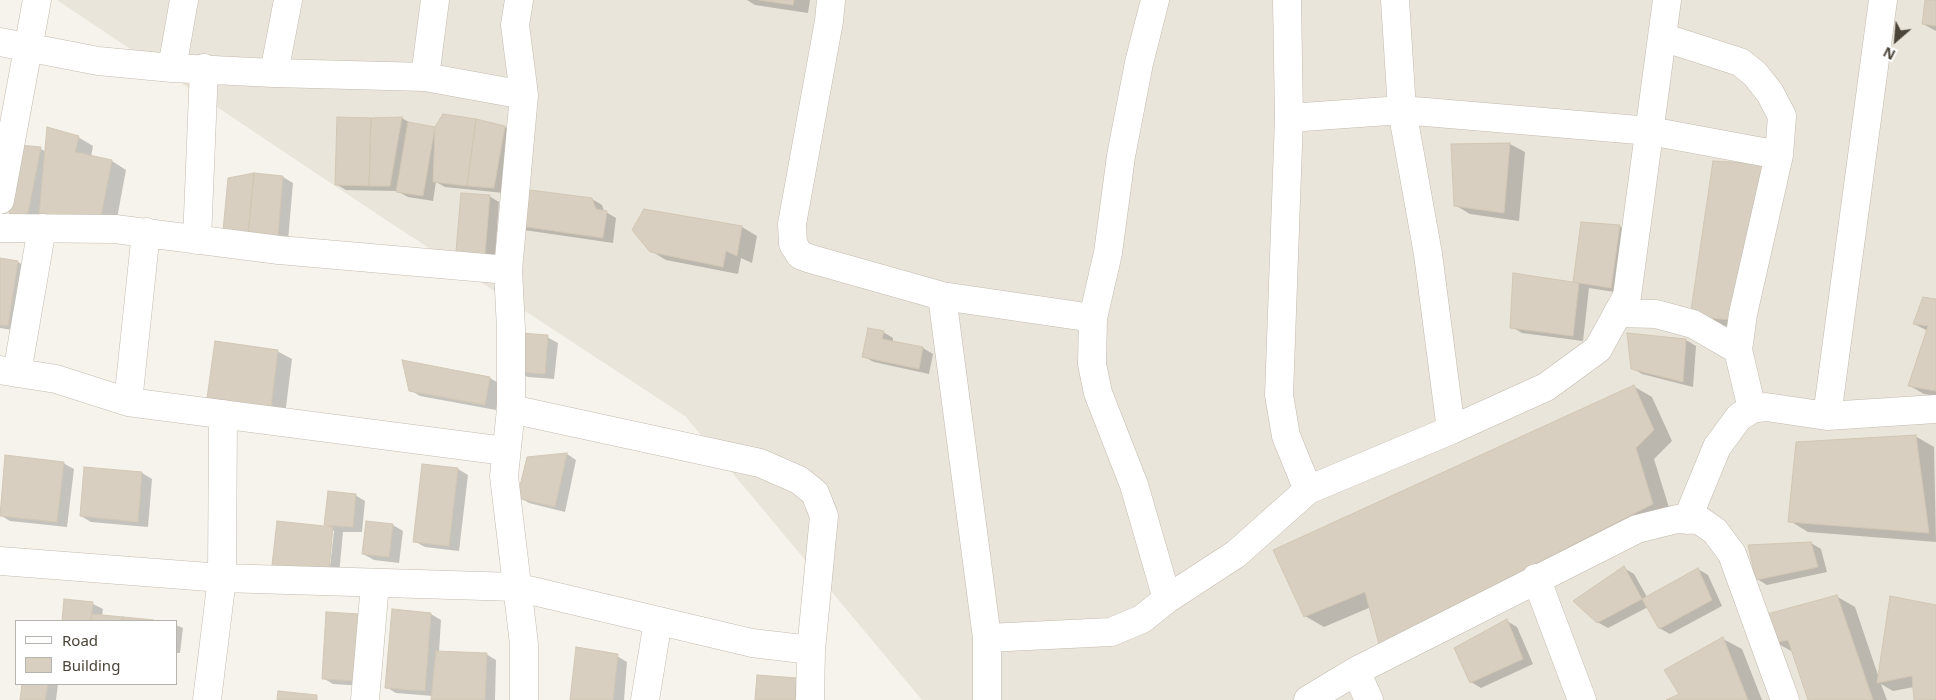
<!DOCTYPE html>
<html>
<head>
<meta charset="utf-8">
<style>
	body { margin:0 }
	#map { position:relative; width:1936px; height:700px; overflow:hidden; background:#f6f3ec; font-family:"Noto Sans",sans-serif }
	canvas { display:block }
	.legend { position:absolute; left:15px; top:620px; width:162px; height:65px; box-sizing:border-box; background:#fff; border:1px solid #b7b4b0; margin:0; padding:6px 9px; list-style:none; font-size:15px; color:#4b4439 }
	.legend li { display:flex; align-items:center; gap:10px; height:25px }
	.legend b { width:25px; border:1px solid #b7b4b0 }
	.north { position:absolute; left:1871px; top:15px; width:50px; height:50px; -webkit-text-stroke:4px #fff; paint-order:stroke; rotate:207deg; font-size:14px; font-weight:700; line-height:20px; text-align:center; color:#4b4439 }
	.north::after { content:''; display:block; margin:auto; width:18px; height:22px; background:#4b4439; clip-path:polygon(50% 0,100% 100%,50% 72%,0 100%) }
</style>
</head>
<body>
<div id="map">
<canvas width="1936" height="700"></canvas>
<ul class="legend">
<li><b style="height:6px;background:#fff"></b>Road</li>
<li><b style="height:14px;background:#d8cfc1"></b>Building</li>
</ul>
<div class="north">N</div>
</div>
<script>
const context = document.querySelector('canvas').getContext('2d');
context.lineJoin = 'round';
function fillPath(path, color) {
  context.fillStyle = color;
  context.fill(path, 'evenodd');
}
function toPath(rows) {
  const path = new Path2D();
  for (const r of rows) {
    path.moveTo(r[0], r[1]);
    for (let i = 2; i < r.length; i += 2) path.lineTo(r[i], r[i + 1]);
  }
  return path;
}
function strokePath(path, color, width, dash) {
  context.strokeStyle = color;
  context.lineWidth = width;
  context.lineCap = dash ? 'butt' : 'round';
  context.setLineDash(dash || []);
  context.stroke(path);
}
fillPath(toPath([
	[57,0,1936,0,1936,700,922,700,685,416,380,216]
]), '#eae5da');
fillPath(toPath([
	[747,0,810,0,808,13,755,5],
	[1926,0,1936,0,1936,31,1923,24],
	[443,116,505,127,515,133,504,193,445,187,436,182,433,201,408,197,397,191,346,190,336,184,339,118,402,118,412,124,435,128],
	[78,137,93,146,91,157,112,161,126,170,115,229,55,222,39,213,37,223,20,218,10,212,21,147,41,149,46,152],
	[1510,144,1525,152,1519,221,1470,214,1455,205,1452,145],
	[1767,165,1750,327,1706,325],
	[283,177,293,183,287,252,233,246],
	[489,196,499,202,494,270,457,262],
	[592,199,602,205,604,211,616,218,613,243,524,230,514,224],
	[645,210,742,227,757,236,752,263,741,258,738,274,666,260,651,251],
	[1582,224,1619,226,1630,232,1621,293,1589,288,1583,341,1522,333,1512,327,1574,283],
	[0,259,18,262,28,268,18,331,0,328],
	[1936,301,1936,396,1924,394,1910,386,1928,331,1914,324],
	[883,332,893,338,893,342,923,348,933,354,929,374,874,362,864,357],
	[547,337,558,343,554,379,528,377,518,372],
	[1686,340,1696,346,1693,387,1642,374,1632,368],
	[277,351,292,359,284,423,222,413],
	[404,362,490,378,500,384,496,410,420,396,410,390],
	[1633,386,1652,397,1672,441,1654,459,1671,514,1399,654,1380,643,1371,607,1324,627,1305,616],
	[1915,436,1934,447,1936,542,1808,532,1790,521],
	[567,454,576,460,565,512,529,503,519,497],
	[6,457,63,463,74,469,67,527,10,521,0,515],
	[458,469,468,475,459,551,425,547,414,541],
	[142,473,152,479,148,527,91,522,81,516],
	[355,495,365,501,362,532,343,532,338,585,328,584,334,531,278,522,333,528,326,524],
	[393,525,403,531,399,563,374,560,363,554],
	[1811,543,1821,549,1827,572,1767,585,1757,579],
	[1624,568,1634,574,1647,597,1698,569,1708,575,1722,606,1670,634,1659,628,1648,607,1608,628,1597,622],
	[1836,596,1855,607,1879,678,1936,606,1936,700,1915,700,1914,687,1893,691,1881,684,1887,700,1809,700,1793,652,1775,642],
	[65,601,93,604,103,609,102,616,152,621,63,621],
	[393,611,431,614,441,620,439,652,486,654,496,660,495,700,432,700,433,696,396,693,386,687],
	[369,621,365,686,333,684,323,678],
	[1507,621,1517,627,1533,664,1481,688,1471,682],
	[176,625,183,628,180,653,176,653],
	[1723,639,1742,649,1762,700,1669,700,1681,695],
	[617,656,627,662,624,700,571,700],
	[24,684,58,684,56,700,21,700]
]), '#0003');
const building = toPath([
	[759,0,794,0,793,5,759,0],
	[1925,0,1936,0,1936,26,1922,24,1925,0],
	[443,114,476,119,467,186,433,182,435,127,443,114],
	[337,117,371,118,369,186,335,185,337,117],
	[402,117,390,186,369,186,371,118,402,117],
	[476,119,505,126,494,188,467,186,476,119],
	[408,122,435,127,423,196,396,192,408,122],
	[47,127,79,136,75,152,112,160,100,221,39,215,47,127],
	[1510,143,1504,213,1454,206,1451,144,1510,143],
	[20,145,41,147,27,218,9,213,20,145],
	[1713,161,1767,164,1735,320,1690,317,1713,161],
	[254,173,283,176,277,247,247,244,254,173],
	[254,173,247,244,222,241,228,178,254,173],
	[530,190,592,198,596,209,607,211,603,238,513,225,516,204,530,190],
	[461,193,490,195,484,265,455,263,461,193],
	[644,209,742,226,737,256,726,251,723,267,650,252,632,230,644,209],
	[1581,222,1620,225,1611,288,1573,282,1581,222],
	[0,258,18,261,8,326,0,325,0,258],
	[1513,273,1579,283,1573,336,1510,328,1513,273],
	[1923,297,1936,299,1936,391,1908,386,1928,326,1913,324,1923,297],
	[868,328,884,331,882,339,923,347,919,369,862,357,868,328],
	[520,333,548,335,545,374,517,372,520,333],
	[1627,333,1686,339,1683,382,1631,369,1627,333],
	[215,341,278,350,270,415,206,405,215,341],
	[402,360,490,377,485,405,409,391,402,360],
	[1634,385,1654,430,1636,448,1653,504,1379,644,1365,592,1304,617,1273,550,1634,385],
	[1916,435,1929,533,1788,522,1796,442,1916,435],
	[567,453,555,507,517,498,527,457,567,453],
	[5,455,64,462,57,522,0,516,5,455],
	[422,464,458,468,449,546,413,542,422,464],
	[84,467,142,472,138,522,80,516,84,467],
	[328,491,356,494,353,527,324,525,328,491],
	[277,521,333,527,328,580,271,574,277,521],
	[366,521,393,524,389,557,362,554,366,521],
	[1811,542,1818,567,1756,580,1748,545,1811,542],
	[1624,566,1642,599,1597,623,1573,601,1624,566],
	[1698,568,1712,600,1659,629,1642,599,1698,568],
	[1837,595,1873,700,1808,700,1788,640,1774,643,1767,614,1837,595],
	[1890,596,1936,605,1936,700,1914,700,1912,676,1877,683,1890,596],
	[64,599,93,602,91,621,62,621,64,599],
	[392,609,431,613,425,691,385,688,392,609],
	[326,612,359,614,356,681,322,679,326,612],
	[92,614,123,617,123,621,91,621,92,614],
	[123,617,154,620,154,621,123,621,123,617],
	[1507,619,1523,659,1470,683,1454,648,1507,619],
	[1723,637,1748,700,1666,700,1679,694,1664,670,1723,637],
	[576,647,618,654,613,700,570,700,576,647],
	[436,651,487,653,485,700,431,700,436,651],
	[757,675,797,678,795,700,755,700,757,675],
	[22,684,48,684,45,700,20,700,22,684],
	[278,691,317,695,317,700,277,700,278,691]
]);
fillPath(building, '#d8cfc1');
strokePath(building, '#d3c7b4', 1);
const minor = toPath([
	[519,0,515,25,524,95,508,270,511,329,511,409,504,476,524,644,524,700],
	[831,0,829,21,792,224,793,244,800,255,811,259,942,296,987,638,987,700],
	[1155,0,1139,63,1121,156,1108,253,1093,318,1092,364,1098,393,1134,485,1167,599],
	[1287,0,1289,118,1279,395,1286,436,1308,490],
	[1395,0,1402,110,1428,254,1451,430],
	[1662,37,1740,62,1755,74,1770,93,1782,116,1779,155,1743,314,1738,350,1752,409],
	[0,42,98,61,172,68,274,73,425,77,524,95],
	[172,68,184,0],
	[274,73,288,0],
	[425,77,435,0],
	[1289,118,1402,110,1650,131,1779,155],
	[0,200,37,0],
	[0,228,115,229,279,250,508,270],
	[197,240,204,68],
	[942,296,1093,318],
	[1618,313,1656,314,1693,324,1738,350],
	[0,370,56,379,128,402,505,451],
	[17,373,42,228],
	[128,402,146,232],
	[511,409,760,463,799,480,815,493,824,516,811,650,810,700],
	[1827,416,1883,0],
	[1687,520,1717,447,1739,417,1752,409,1766,407,1827,416,1936,409],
	[0,561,222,578,516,587,752,643,811,650],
	[1536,578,1582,700],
	[987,638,1111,632,1142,619,1167,599,1236,554,1308,490,1451,430,1546,387,1598,349,1627,296,1667,0],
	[1356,671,1369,700],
	[207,700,222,578,223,414],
	[365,700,375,584],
	[645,700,658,621],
	[1308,700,1356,671,1637,529,1677,519,1699,520,1715,531,1732,554,1785,700]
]);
strokePath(minor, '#c2bbae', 29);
strokePath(minor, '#fff', 28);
</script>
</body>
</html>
